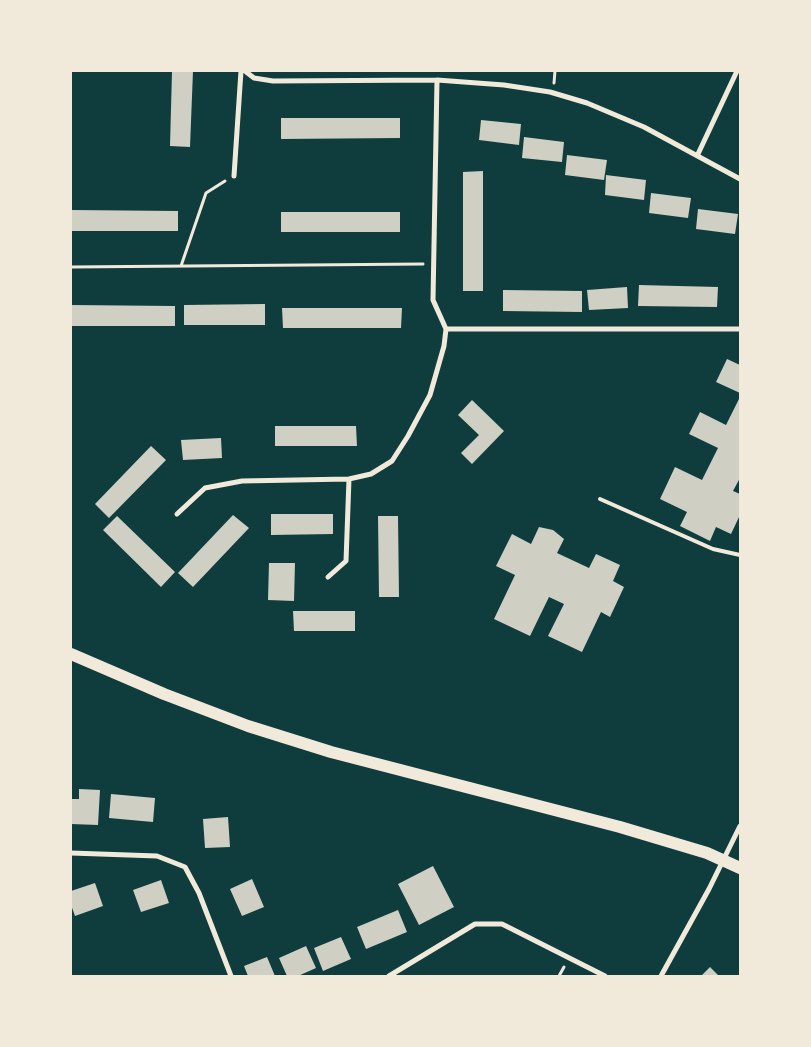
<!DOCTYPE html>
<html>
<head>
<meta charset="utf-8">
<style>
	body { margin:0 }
	#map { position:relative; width:811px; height:1047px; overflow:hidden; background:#0f3d3e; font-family:Quicksand,sans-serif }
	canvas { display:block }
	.frame { position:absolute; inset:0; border:72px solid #f1e9da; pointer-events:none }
</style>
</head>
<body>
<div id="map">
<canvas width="811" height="1047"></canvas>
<div class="frame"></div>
</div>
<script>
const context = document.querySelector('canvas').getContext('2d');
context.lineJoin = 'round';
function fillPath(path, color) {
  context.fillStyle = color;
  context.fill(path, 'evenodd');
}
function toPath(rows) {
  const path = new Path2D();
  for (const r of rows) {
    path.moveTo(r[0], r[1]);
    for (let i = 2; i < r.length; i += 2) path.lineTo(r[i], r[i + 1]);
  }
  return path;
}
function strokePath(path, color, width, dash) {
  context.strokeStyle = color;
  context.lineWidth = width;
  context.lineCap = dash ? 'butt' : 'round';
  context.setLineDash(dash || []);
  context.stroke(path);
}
fillPath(toPath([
	[172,71,193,71,190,147,170,146],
	[281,118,400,118,400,138,281,139],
	[481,120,521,124,519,145,479,140],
	[524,137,564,142,562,162,522,158],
	[567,155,607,160,604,180,565,175],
	[483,171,483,291,463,291,463,172],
	[606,175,646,180,644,200,605,195],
	[651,193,691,198,688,218,649,213],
	[698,209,738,214,735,234,696,229],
	[71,210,178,211,178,231,71,231],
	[281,212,400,212,400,232,281,232],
	[639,285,718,287,717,307,638,306],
	[627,287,628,308,589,310,587,290],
	[503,290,582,291,582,312,503,311],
	[265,304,265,325,184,325,184,305],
	[71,305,175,306,175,326,71,326],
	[282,308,402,308,401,328,283,328],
	[727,359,740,365,740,393,716,382],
	[740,397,740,478,733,491,740,494,740,515,731,534,716,527,710,541,680,526,687,512,660,499,675,467,702,480,718,448,689,434,700,412,726,425],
	[472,400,504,431,472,464,461,453,479,435,458,415],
	[275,426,356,426,357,446,275,446],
	[221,438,222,458,183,460,181,440],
	[151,446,166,460,109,518,95,504],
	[271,514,333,514,333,534,271,535],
	[233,515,249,528,193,587,178,573],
	[117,516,175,572,161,587,103,530],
	[378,516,398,516,399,597,379,597],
	[539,527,553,530,564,539,557,553,589,568,596,554,620,565,613,581,624,587,610,617,601,612,582,652,548,636,564,604,549,597,530,636,494,619,515,575,496,566,512,534,531,544],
	[269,563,295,563,294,601,268,600],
	[293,611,355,611,355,631,294,631],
	[79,789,100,790,98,825,71,824,71,799,79,799],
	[111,794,155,798,153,822,109,818],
	[228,817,230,847,205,848,203,819],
	[433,866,454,907,419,925,398,884],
	[252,879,264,907,242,916,230,889],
	[161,880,169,903,141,912,133,890],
	[95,883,103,906,75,916,71,905,71,891],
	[398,910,407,932,366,949,357,927],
	[341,937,351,959,323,971,314,948],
	[306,946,316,968,298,976,287,976,279,958],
	[267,957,275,976,248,976,244,966],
	[710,967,719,976,701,976]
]), '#cfcfc3');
strokePath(toPath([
	[554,83,555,71],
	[181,266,206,193,225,181],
	[71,267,423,264],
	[559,976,564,967]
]), '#f1e9da', 3);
strokePath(toPath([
	[600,499,713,549,740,555]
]), '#f1e9da', 4);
strokePath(toPath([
	[245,71,254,78,273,81,437,80,504,85,550,92,587,103,644,127,740,179],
	[437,80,433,300,446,329,740,329],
	[698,154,737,71],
	[234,176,241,71],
	[177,514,205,488,242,481,349,479,371,474,392,461,408,436,430,395,444,346,446,329],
	[328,577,346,561,349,479],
	[71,853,157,856,185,867,199,893,231,976],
	[389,976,475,924,502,924,605,976],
	[661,976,709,889,740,826]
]), '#f1e9da', 5);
strokePath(toPath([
	[71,654,164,694,248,726,331,752,620,827,707,853,740,868]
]), '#f1e9da', 12);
</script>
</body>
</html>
